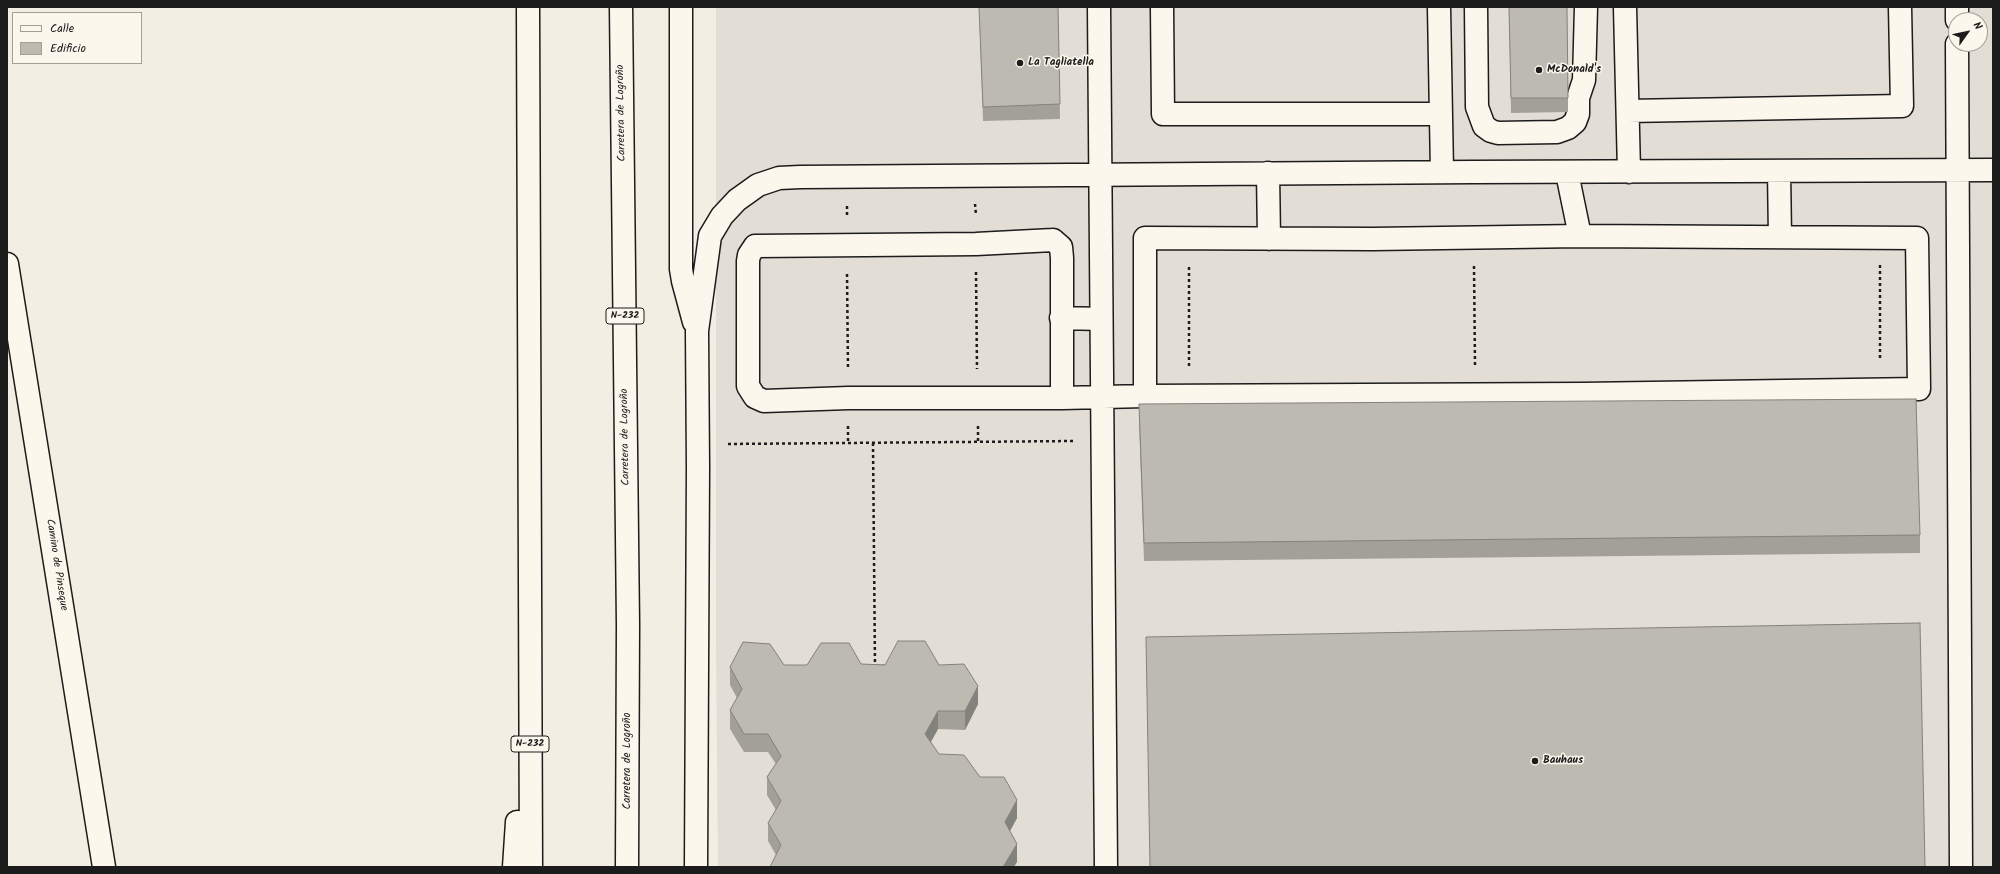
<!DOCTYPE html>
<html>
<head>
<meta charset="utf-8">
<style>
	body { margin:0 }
	#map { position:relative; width:2000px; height:874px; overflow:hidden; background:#f2eee4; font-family:Kalam,sans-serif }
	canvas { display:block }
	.frame { position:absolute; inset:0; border:8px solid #1c1c1c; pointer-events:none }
	.legend { position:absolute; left:12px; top:12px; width:130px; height:52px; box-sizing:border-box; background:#fbf7ec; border:1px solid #a29f99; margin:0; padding:5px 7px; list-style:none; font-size:12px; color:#1c1c1c }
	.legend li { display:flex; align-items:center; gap:8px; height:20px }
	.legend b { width:20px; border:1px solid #a29f99 }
	.north { position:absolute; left:1948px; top:12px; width:40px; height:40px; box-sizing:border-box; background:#fbf7ec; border:1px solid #a29f99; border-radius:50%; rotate:57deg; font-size:11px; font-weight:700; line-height:16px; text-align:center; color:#1c1c1c }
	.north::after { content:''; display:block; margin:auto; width:14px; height:18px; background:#1c1c1c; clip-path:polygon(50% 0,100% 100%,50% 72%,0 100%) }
</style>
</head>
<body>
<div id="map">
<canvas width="2000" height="874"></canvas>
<div class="frame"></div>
<ul class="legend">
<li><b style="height:5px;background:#fbf7ec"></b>Calle</li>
<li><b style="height:11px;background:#bdbab1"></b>Edificio</li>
</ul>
<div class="north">N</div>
</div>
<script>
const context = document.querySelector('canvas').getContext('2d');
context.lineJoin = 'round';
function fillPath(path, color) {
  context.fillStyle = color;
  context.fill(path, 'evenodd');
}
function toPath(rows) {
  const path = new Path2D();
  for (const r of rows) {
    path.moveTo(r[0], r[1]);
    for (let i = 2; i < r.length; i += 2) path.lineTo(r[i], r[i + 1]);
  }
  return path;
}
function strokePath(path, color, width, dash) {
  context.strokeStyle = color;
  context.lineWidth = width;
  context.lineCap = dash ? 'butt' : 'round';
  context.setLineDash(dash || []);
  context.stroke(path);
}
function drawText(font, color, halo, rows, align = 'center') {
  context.font = font + ' Kalam,sans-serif';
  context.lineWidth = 3;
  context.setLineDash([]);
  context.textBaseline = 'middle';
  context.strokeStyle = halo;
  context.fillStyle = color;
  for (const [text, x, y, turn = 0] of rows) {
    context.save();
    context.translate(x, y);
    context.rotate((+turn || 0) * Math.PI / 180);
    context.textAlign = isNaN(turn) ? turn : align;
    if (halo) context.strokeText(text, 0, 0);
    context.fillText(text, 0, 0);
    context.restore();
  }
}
fillPath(toPath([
	[716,7,1993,7,1993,867,718,867,716,646],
	[1956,20,1980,20,1980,44,1956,44]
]), '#e2ded5');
const minor = toPath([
	[681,7,681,269,683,281,694,322],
	[1099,7,1106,867],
	[1162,7,1163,114,1441,114],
	[1439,7,1442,172],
	[1476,7,1477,107,1484,126,1491,131,1498,133,1557,132,1568,128,1575,122,1578,114,1578,98,1584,80,1586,7],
	[1625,7,1629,172],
	[1957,7,1957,20],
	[1957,44,1961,867],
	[1628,111,1902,106,1900,7],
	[1779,171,1780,237],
	[1268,173,1269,239],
	[1567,173,1580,236],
	[1580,236,1917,238,1919,389,1583,394,1145,396,1145,238,1373,239,1580,236],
	[1053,240,1061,247,1062,258,1062,398,848,398,764,401,755,397,748,386,748,261,749,255,755,246,976,244,1053,240],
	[7,264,104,867],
	[1061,318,1101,319],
	[1062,398,1145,396],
	[696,867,698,468,697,331,710,236,722,216,737,200,758,185,779,178,800,177,1473,172,1993,170]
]);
const highway = toPath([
	[528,7,531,867],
	[621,7,628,625,627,867],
	[514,867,517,822]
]);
strokePath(minor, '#1c1c1c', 25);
strokePath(highway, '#1c1c1c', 25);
strokePath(toPath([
	[975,204,976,215],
	[847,206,847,217],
	[1880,265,1880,360],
	[1474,266,1475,365],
	[1189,267,1189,366],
	[976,272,977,369],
	[847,274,848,369],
	[848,426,848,443],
	[978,426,978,442],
	[873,443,875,666],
	[728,444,1074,441]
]), '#1c1c1c', 2.5, [3, 3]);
strokePath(minor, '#fbf7ec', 22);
strokePath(highway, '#fbf7ec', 22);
fillPath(toPath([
	[979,7,1058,7,1060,119,983,121],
	[1509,7,1568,98,1568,112,1511,113],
	[1139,404,1920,535,1920,553,1144,561,1139,422],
	[861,664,939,665,978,704,965,730,938,729,931,742,939,754,980,777,1017,818,1010,831,1017,862,776,855,768,841,768,823,776,810,767,795,767,777,776,764,768,752,744,752,730,729,730,710,737,698,730,685,730,667]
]), '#a3a098');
fillPath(toPath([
	[978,686,978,704,965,730,965,711],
	[938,711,938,729,925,752,925,734],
	[1017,800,1017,818,1005,840,1005,822],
	[1017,844,1017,862,1014,867,1003,867]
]), '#84827c');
const building = toPath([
	[979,7,1058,7,1060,104,983,107,979,7],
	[1509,7,1567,7,1568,98,1511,98,1509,7],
	[1916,399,1920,535,1144,543,1139,404,1916,399],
	[1920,623,1925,867,1150,867,1146,637,1920,623],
	[898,641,925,641,939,665,964,664,978,686,965,711,938,711,925,734,939,754,964,755,980,777,1004,777,1017,800,1005,822,1017,844,1003,867,770,867,781,845,768,823,781,801,767,777,781,756,768,734,744,734,730,710,742,689,730,667,743,642,770,644,784,665,807,665,821,643,849,643,861,664,885,665,898,641]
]);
fillPath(building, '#bdbab1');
strokePath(building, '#84827c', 1);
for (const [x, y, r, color] of [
	[1020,63,4,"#1c1c1c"],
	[1539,70,4,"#1c1c1c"],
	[1535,761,4,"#1c1c1c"]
]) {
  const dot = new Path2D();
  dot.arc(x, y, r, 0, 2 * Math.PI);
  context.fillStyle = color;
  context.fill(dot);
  strokePath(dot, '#fbf7ec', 1.5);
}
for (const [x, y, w] of [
	[625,316,38],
	[530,744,38]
]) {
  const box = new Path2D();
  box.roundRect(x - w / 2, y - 8, w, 16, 3);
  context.fillStyle = '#fbf7ec';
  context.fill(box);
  strokePath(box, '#1c1c1c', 1);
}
drawText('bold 10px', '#1c1c1c', null, [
	["N-232",625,316],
	["N-232",530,744]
]);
drawText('bold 11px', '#1c1c1c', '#fbf7ec', [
	["La Tagliatella",1028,63],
	["McDonald's",1547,70],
	["Bauhaus",1543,761]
], 'left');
drawText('11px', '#1c1c1c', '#fbf7ec', [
	["Carretera de Logroño",622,113,-91],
	["Carretera de Logroño",626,437,-91],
	["Camino de Pinseque",56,565,81],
	["Carretera de Logroño",628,761,-90]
]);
</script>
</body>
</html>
